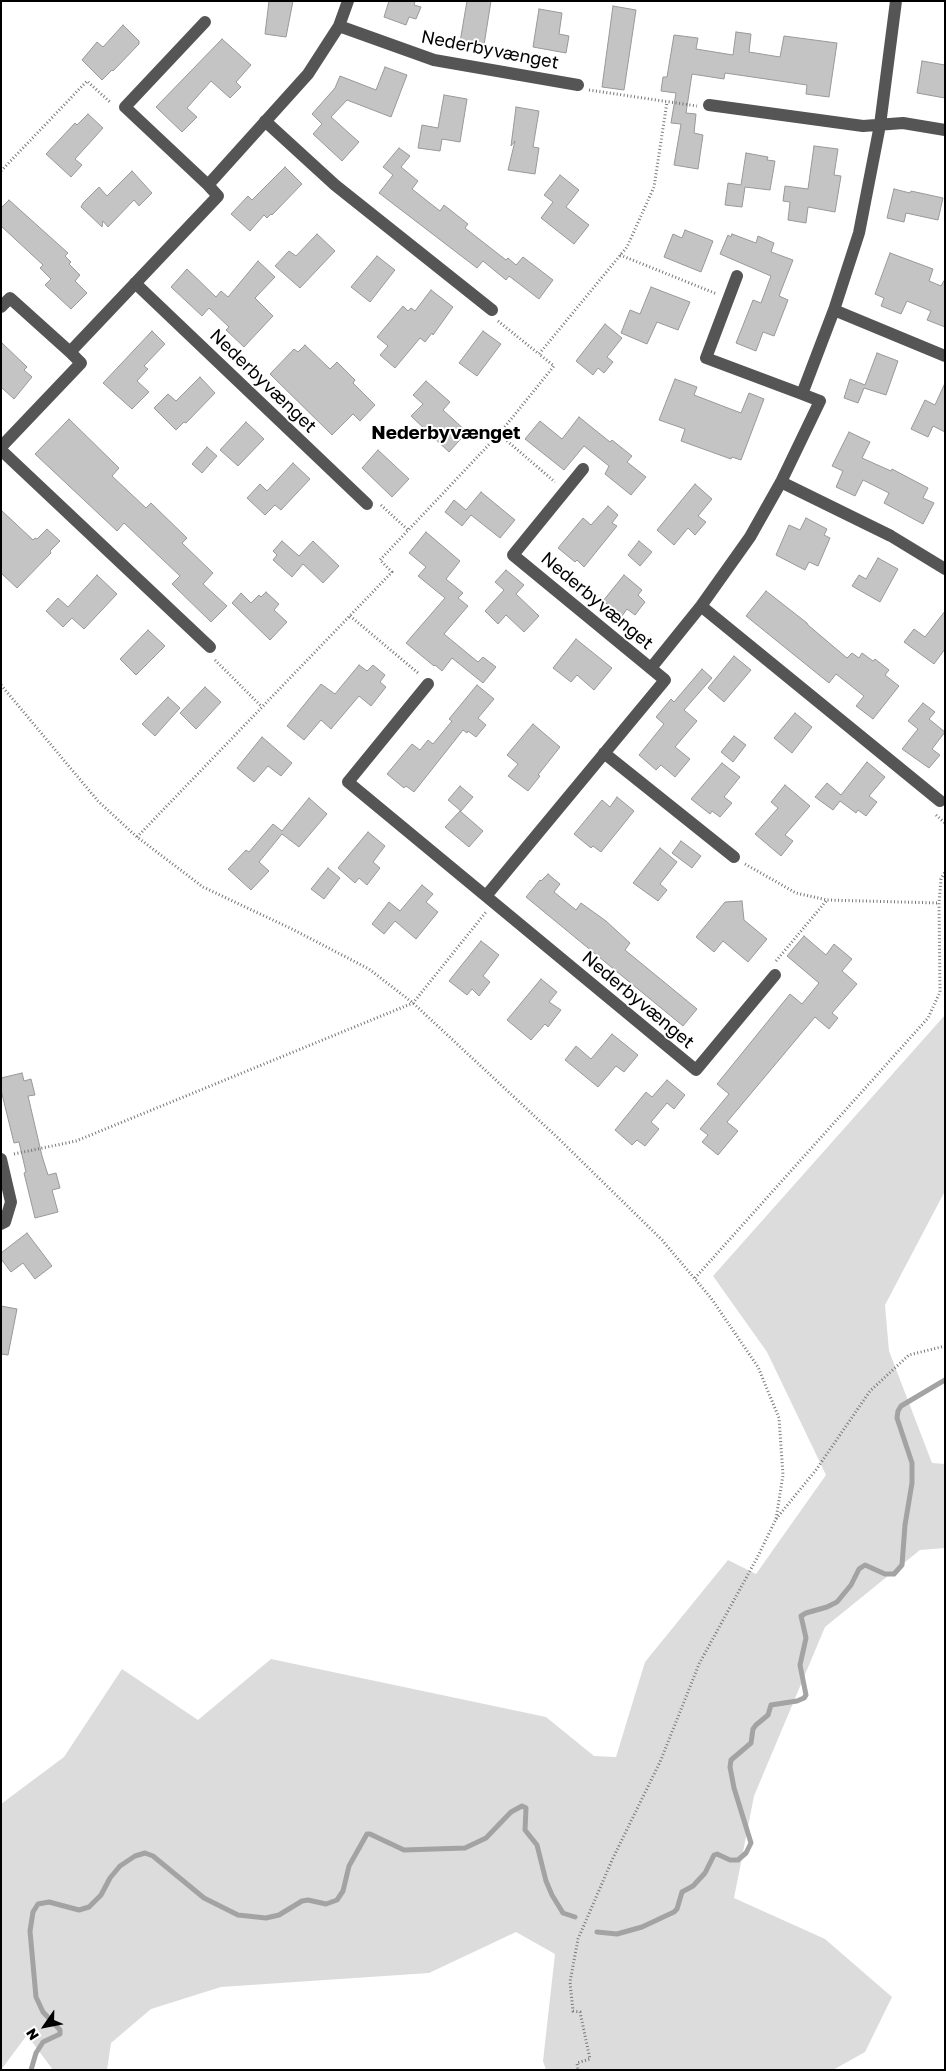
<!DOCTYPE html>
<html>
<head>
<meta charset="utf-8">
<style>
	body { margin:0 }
	#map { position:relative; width:946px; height:2071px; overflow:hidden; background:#fff; font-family:"Golos Text",sans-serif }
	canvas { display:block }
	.frame { position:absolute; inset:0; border:2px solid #000; pointer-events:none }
	.north { position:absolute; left:20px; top:2001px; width:50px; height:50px; -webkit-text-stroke:4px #fff; paint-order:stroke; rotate:237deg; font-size:14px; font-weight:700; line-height:20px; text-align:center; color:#000 }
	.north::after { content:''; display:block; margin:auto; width:18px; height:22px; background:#000; clip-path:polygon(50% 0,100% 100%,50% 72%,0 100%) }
</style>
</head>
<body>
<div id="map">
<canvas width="946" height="2071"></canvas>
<div class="frame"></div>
<div class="north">N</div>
</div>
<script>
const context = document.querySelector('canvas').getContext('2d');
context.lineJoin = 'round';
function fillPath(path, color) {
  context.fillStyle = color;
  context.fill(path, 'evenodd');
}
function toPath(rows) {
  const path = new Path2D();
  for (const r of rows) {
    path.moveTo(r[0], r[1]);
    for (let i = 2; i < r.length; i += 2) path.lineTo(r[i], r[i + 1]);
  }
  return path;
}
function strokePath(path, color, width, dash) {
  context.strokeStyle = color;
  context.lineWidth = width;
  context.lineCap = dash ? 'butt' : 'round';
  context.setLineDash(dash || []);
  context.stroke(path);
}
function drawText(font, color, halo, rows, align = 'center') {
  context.font = font + ' "Golos Text",sans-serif';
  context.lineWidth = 4;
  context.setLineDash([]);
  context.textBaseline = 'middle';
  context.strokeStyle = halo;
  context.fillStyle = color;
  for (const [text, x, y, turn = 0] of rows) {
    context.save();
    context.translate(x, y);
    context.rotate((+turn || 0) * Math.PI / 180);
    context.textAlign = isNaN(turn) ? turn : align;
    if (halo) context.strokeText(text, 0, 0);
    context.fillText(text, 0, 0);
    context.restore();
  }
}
fillPath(toPath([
	[945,1015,945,1191,885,1305,889,1351,932,1463,945,1464,945,1548,920,1550,825,1627,754,1796,734,1898,825,1939,892,1997,865,2052,833,2070,546,2070,543,2061,555,1954,516,1932,429,1973,221,1987,151,2009,111,2043,107,2070,53,2070,27,2035,1,2070,1,1804,64,1757,122,1669,198,1720,271,1659,546,1717,594,1756,616,1757,645,1662,728,1560,756,1574,826,1475,767,1352,713,1276]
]), '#dcdcdc');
strokePath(toPath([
	[597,1932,617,1934,642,1927,674,1912,677,1909,682,1892,693,1886,705,1873,714,1855,717,1854,730,1860,738,1860,746,1853,751,1843,734,1788,730,1767,731,1760,751,1743,753,1729,756,1725,768,1715,771,1705,797,1701,804,1698,806,1695,800,1665,806,1638,801,1616,806,1613,827,1607,837,1602,851,1585,859,1569,865,1565,885,1574,894,1574,902,1565,905,1525,912,1483,912,1463,897,1418,898,1411,901,1406,945,1380],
	[31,2070,36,2053,43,2042,60,2034,60,2030,43,2012,36,1997,30,1931,33,1912,38,1904,49,1902,79,1910,89,1907,101,1895,110,1878,120,1866,135,1856,145,1853,153,1856,204,1898,238,1915,266,1918,279,1915,302,1901,308,1900,326,1904,337,1900,343,1891,349,1866,367,1834,370,1834,404,1850,465,1848,486,1838,511,1812,522,1806,526,1808,525,1830,537,1845,546,1881,552,1895,563,1913,575,1917]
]), '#a3a3a3', 5);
const building = toPath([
	[269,1,293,1,286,37,265,34,269,1],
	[389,1,415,1,414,5,421,7,416,19,409,17,406,25,384,17,389,1],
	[467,1,491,1,484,45,460,42,467,1],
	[613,6,636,10,624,90,602,87,613,6],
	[539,9,562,13,559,34,569,36,566,53,533,47,539,9],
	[123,25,139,41,139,44,113,71,112,70,102,80,82,60,97,42,103,47,123,25],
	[736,32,751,34,749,52,780,57,784,36,837,43,829,97,806,94,807,85,725,73,724,79,692,74,686,113,696,114,694,133,703,135,698,169,674,165,681,124,671,123,676,93,661,91,663,77,667,77,674,35,698,38,696,49,733,55,736,32],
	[222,39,251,65,236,82,241,87,230,98,211,81,187,108,197,117,182,132,156,107,222,39],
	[922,61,945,65,945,98,917,93,922,61],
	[385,67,407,75,391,117,347,100,331,117,359,142,342,161,313,134,322,124,312,114,335,88,340,76,376,90,385,67],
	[444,95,467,99,460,142,442,139,440,151,418,148,422,125,438,128,444,95],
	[516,107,539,111,533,147,539,148,535,174,508,170,515,141,511,146,516,107],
	[88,114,103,128,75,159,82,165,71,177,46,154,75,123,77,125,88,114],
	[814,146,838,149,834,175,841,176,835,212,808,207,806,223,788,220,790,202,783,201,785,186,808,189,814,146],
	[399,148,410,156,401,167,418,181,412,189,440,211,444,205,468,224,465,228,506,260,508,258,516,265,523,257,553,280,539,299,509,276,506,280,483,261,477,268,379,193,393,175,383,167,399,148],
	[746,153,768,157,767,160,775,161,770,190,745,187,742,207,725,205,728,183,741,185,746,153],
	[285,167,302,184,272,215,271,214,267,218,264,215,250,231,231,214,248,196,252,200,285,167],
	[132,171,152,193,139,206,134,200,108,227,103,221,102,227,81,207,83,203,99,187,107,196,132,171],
	[560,175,579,190,566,207,589,225,574,244,541,218,553,202,544,195,560,175],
	[894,189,910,193,911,191,943,198,938,220,906,213,904,222,887,218,894,189],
	[9,200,68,253,65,256,71,262,69,264,80,275,75,281,87,293,71,309,45,285,51,279,40,268,43,265,1,226,1,208,9,200],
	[685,230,713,241,701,272,664,257,673,234,682,238,685,230],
	[317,234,335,251,300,288,275,266,289,251,296,256,317,234],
	[732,234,756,243,758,236,774,243,771,252,793,260,779,296,788,300,774,336,763,332,756,351,736,343,753,300,761,303,771,276,720,254,728,235,731,237,732,234],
	[890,253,933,269,929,281,941,286,945,279,945,327,927,320,931,311,907,301,901,314,881,306,884,298,875,294,890,253],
	[377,256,395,270,370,302,351,287,377,256],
	[258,261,275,277,255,298,273,316,244,347,226,330,229,327,209,308,202,316,171,287,187,269,216,297,221,291,228,297,258,261],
	[651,287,690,302,678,330,657,322,647,344,621,333,630,310,640,314,651,287],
	[431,290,453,307,433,335,432,333,425,342,420,338,395,368,380,355,388,346,377,337,403,306,408,311,411,308,415,311,431,290],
	[605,324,622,338,607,357,613,362,604,373,598,368,593,375,576,361,605,324],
	[152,331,165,344,144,366,148,369,137,381,149,392,132,409,103,383,152,331],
	[483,331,501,344,477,376,459,363,483,331],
	[1,342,27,367,24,370,32,377,14,399,1,387,1,342],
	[305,345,330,369,337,362,355,380,353,383,375,405,360,421,353,414,332,435,270,374,294,349,298,352,305,345],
	[877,353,898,361,886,395,864,388,858,403,844,398,850,379,865,385,877,353],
	[200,377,215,393,186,423,184,422,176,430,154,408,168,394,176,401,200,377],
	[675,379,697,387,694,395,741,413,749,393,764,399,741,460,732,457,731,459,681,441,685,429,659,420,675,379],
	[426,381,450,402,443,410,467,432,449,452,411,416,423,404,413,395,426,381],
	[945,383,945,432,933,426,928,437,911,429,925,400,935,405,945,383],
	[579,417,610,442,612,440,632,456,627,462,646,477,631,495,605,474,609,466,584,446,564,470,525,439,540,421,562,439,579,417],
	[69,419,119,468,112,476,146,508,151,503,187,538,182,543,213,573,203,584,227,606,211,622,172,584,180,576,124,523,117,531,35,454,69,419],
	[246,422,264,439,238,466,220,450,246,422],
	[849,432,870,442,862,458,891,471,892,469,928,488,923,498,934,503,923,524,884,503,889,493,863,480,855,496,836,487,843,471,832,466,849,432],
	[207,447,217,456,202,473,192,464,207,447],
	[378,450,409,479,392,497,362,468,378,450],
	[293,463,310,479,281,510,275,505,265,515,247,498,260,484,267,491,293,463],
	[695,484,712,499,698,516,706,522,695,535,688,528,674,545,657,530,695,484],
	[481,492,515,520,500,538,471,515,462,526,445,512,454,500,466,510,481,492],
	[608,506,618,515,612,523,617,526,584,567,577,560,575,562,558,548,583,518,591,525,608,506],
	[1,510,33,540,35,538,37,539,47,529,60,541,50,551,51,553,17,588,1,573,1,510],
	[806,518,827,529,824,535,830,538,818,566,809,562,805,570,776,555,789,525,800,530,806,518],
	[426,532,460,561,446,579,463,593,458,598,468,606,444,634,478,662,483,657,496,667,483,683,452,658,442,671,435,665,434,666,406,643,445,598,418,576,426,567,409,553,426,532],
	[282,541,299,556,313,541,339,566,323,583,303,564,292,577,273,560,277,555,273,551,282,541],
	[639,541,652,552,640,566,628,555,639,541],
	[878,558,898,569,880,602,852,586,859,575,866,579,878,558],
	[506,570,524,585,516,594,539,616,524,632,506,615,498,624,485,611,504,590,495,582,506,570],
	[97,575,117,594,84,629,72,618,63,627,46,611,58,598,68,607,97,575],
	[624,575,642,590,638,595,645,602,635,615,627,609,622,616,603,601,624,575],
	[766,591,807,623,808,625,847,658,852,653,859,658,862,653,873,661,875,659,889,670,885,675,899,686,873,719,856,706,864,696,836,674,829,683,746,616,766,591],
	[266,592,279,604,274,610,287,622,270,640,232,603,241,593,251,603,259,595,261,597,266,592],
	[945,611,945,649,934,664,904,642,914,629,925,637,945,611],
	[148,630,165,646,136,675,120,659,148,630],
	[576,639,612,668,594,690,577,675,571,682,553,668,576,639],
	[734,656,751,670,724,702,708,688,734,656],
	[359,665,367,671,373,665,385,675,380,682,386,687,371,706,359,696,331,729,321,720,304,740,287,726,321,684,335,694,359,665],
	[702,669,712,678,684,710,697,721,675,747,690,759,675,777,661,765,656,770,639,755,664,724,656,717,671,699,674,702,702,669],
	[477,685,494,699,478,718,486,725,476,737,468,731,467,733,463,730,414,792,406,786,404,788,387,774,412,744,420,750,428,740,433,744,452,721,449,719,477,685],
	[205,687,221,702,196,729,180,713,205,687],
	[168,697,180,708,155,736,142,724,168,697],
	[923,703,935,712,929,719,945,732,932,749,940,755,929,768,902,749,918,729,908,721,923,703],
	[795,713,812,727,792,753,774,738,795,713],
	[533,724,560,747,538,775,540,776,528,791,508,776,518,764,507,755,533,724],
	[734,736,746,745,733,762,721,752,734,736],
	[262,737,292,763,281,776,268,766,254,782,237,768,262,737],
	[867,762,885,777,869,796,877,802,866,816,858,810,856,813,840,801,833,810,815,797,827,783,841,795,867,762],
	[722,763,740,777,724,797,732,803,720,817,712,811,710,814,691,799,722,763],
	[785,785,810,806,785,835,793,841,781,856,755,834,778,808,771,802,785,785],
	[460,786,473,797,461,811,448,800,460,786],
	[617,797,634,811,601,852,593,846,591,848,574,834,602,800,610,807,617,797],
	[309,798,327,814,299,847,282,834,259,862,269,871,251,890,228,869,246,850,249,852,273,824,282,831,309,798],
	[460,811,483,831,469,847,445,827,460,811],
	[368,832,385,846,373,862,380,868,367,885,359,878,355,883,338,868,368,832],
	[681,841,701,856,692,868,672,853,681,841],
	[660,848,677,862,660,884,667,890,658,901,633,883,660,848],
	[328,868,340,878,324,899,311,889,328,868],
	[548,874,560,884,554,892,576,910,581,903,606,921,630,943,625,950,697,1009,683,1026,526,897,540,880,541,881,548,874],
	[422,885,433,894,426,902,438,912,416,939,395,921,384,934,372,924,389,902,400,911,422,885],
	[742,901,744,920,767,939,748,962,723,941,714,952,696,937,725,902,742,901],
	[804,936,826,955,834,944,852,959,842,971,857,984,832,1013,838,1018,829,1029,815,1017,727,1122,738,1131,718,1155,702,1142,708,1135,700,1129,729,1094,717,1084,790,994,802,1004,819,983,787,956,804,936],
	[481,941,499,955,483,976,490,982,479,996,472,989,467,995,449,981,481,941],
	[541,979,557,992,549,1002,561,1010,548,1027,545,1024,531,1040,507,1020,541,979],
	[612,1034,638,1055,624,1072,616,1066,598,1087,565,1060,576,1046,591,1059,612,1034],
	[22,1073,24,1081,31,1079,35,1095,28,1096,42,1156,48,1175,56,1173,60,1188,52,1190,58,1212,35,1218,24,1173,26,1172,19,1142,14,1143,1,1090,1,1078,22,1073],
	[667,1080,685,1095,674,1109,667,1103,651,1122,659,1129,645,1146,637,1140,632,1145,615,1130,646,1092,652,1097,667,1080],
	[27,1233,52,1266,35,1279,23,1263,11,1272,1,1259,1,1253,27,1233],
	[1,1306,17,1309,8,1355,1,1354,1,1306]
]);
fillPath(building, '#c4c4c4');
strokePath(building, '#999', 1);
strokePath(toPath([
	[589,90,697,106],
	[1,171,87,81,111,103],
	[620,255,717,294],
	[498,321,539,354],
	[499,434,555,482],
	[381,505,408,530],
	[350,616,418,673],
	[215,660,262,707],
	[1,685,98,801,137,837,203,887,292,929,369,969,413,1003,557,1137,662,1240,711,1298,758,1367,779,1418,783,1475,776,1519,757,1558,699,1664,660,1762,613,1858,578,1939,570,1982,573,2011,580,2012,590,2059,577,2063,578,2070],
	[936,815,945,823],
	[137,837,392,572,380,560,499,434,554,366,539,354,627,247,654,187,667,102],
	[745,864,796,893,827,900,939,903],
	[776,961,827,900],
	[14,1154,76,1141,413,1003,486,912],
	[695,1278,928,1018,940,992,939,903,941,879,945,872],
	[776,1519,816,1470,870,1391,909,1355,945,1346]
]), '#777', 3, [1, 2.5]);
strokePath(toPath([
	[205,22,125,107,208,185],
	[339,26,434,60,578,85],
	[709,105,863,126,903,123,945,130],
	[265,121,335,185,492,310],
	[737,276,706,358,802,394],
	[135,283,367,504],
	[1,307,10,298,70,352,218,196,208,185,308,74,339,26,348,1],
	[834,310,945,356],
	[1,447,81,363,70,352],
	[1,450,210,647],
	[781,482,891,536,945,569],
	[701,606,940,801],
	[651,668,701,606,750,537,781,482,820,401,802,394,834,310,859,233,880,125,896,1],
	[428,684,348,782,696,1070,775,975],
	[604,753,734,857],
	[486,896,665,680,513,555,583,469],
	[1,1159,11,1202,5,1222,1,1224]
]), '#555', 12);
drawText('18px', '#000', '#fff', [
	["Nederbyvænget",490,50,11],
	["Nederbyvænget",263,381,44],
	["Nederbyvænget",597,601,40],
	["Nederbyvænget",638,1000,40]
]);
drawText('bold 19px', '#000', '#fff', [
	["Nederbyvænget",446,433]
]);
</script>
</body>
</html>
